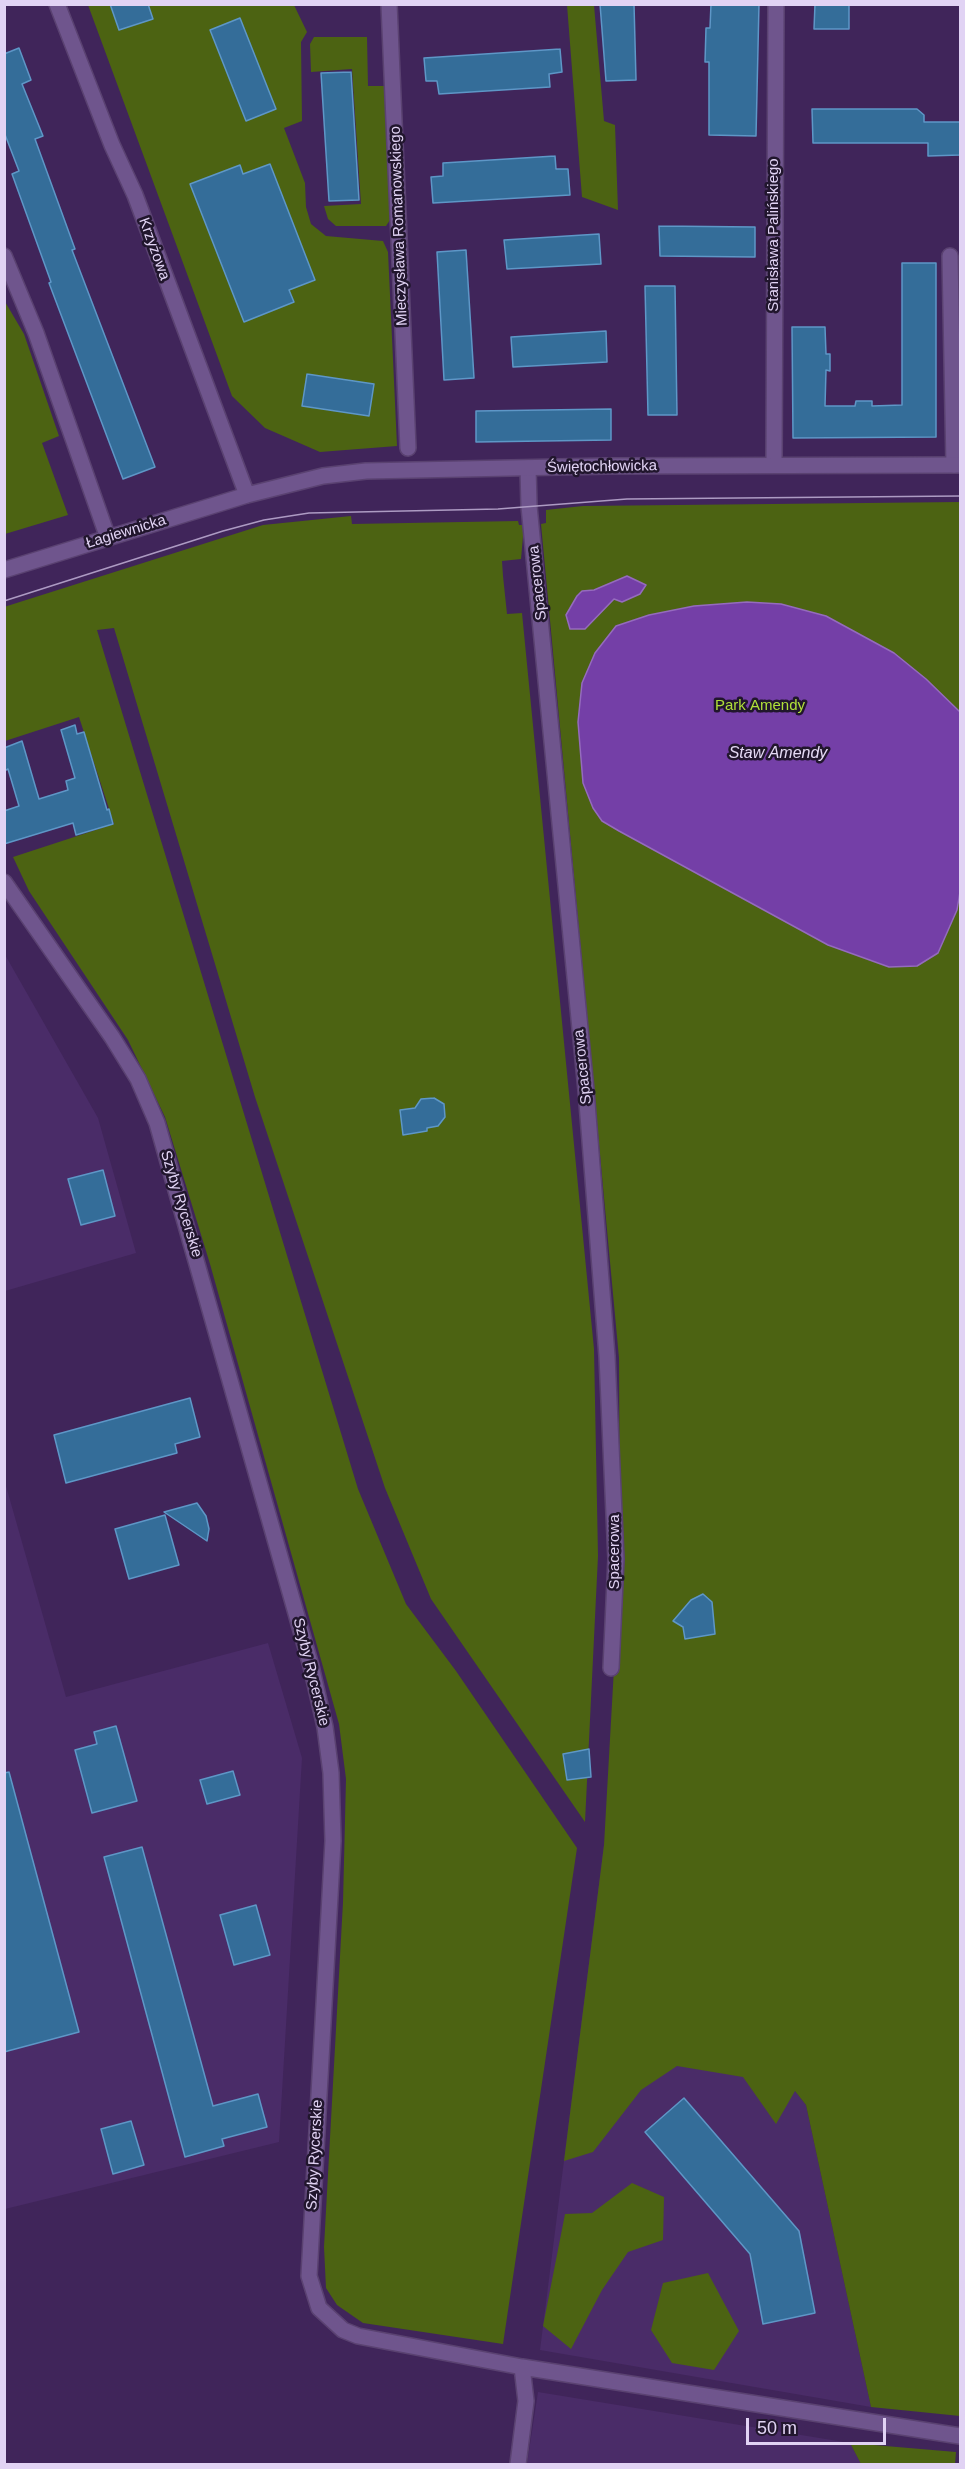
<!DOCTYPE html>
<html>
<head>
<meta charset="utf-8">
<style>
	body { margin:0 }
	#map { position:relative; width:965px; height:2469px; overflow:hidden; background:#40255a; font-family:Arial,sans-serif }
	canvas { display:block }
	.frame { position:absolute; inset:0; border:6px solid #e1d3f4; pointer-events:none }
	.scale { position:absolute; left:746px; top:2418px; width:140px; height:27px; box-sizing:border-box; border:3px solid #e1d3f4; border-top:0; padding-left:8px; font-size:18px; line-height:21px; white-space:nowrap; color:#e1d3f4; -webkit-text-stroke:4px #21162d; paint-order:stroke }
</style>
</head>
<body>
<div id="map">
<canvas width="965" height="2469"></canvas>
<div class="frame"></div>
<div class="scale">50 m</div>
</div>
<script>
const context = document.querySelector('canvas').getContext('2d');
context.lineJoin = 'round';
function fillPath(path, color) {
  context.fillStyle = color;
  context.fill(path, 'evenodd');
}
function toPath(rows) {
  const path = new Path2D();
  for (const r of rows) {
    path.moveTo(r[0], r[1]);
    for (let i = 2; i < r.length; i += 2) path.lineTo(r[i], r[i + 1]);
  }
  return path;
}
function strokePath(path, color, width, dash) {
  context.strokeStyle = color;
  context.lineWidth = width;
  context.lineCap = dash ? 'butt' : 'round';
  context.setLineDash(dash || []);
  context.stroke(path);
}
function drawText(font, color, halo, rows, align = 'center') {
  context.font = font + ' Arial,sans-serif';
  context.lineWidth = 5;
  context.setLineDash([]);
  context.textBaseline = 'middle';
  context.strokeStyle = halo;
  context.fillStyle = color;
  for (const [text, x, y, turn = 0] of rows) {
    context.save();
    context.translate(x, y);
    context.rotate((+turn || 0) * Math.PI / 180);
    context.textAlign = isNaN(turn) ? turn : align;
    if (halo) context.strokeText(text, 0, 0);
    context.fillText(text, 0, 0);
    context.restore();
  }
}
fillPath(toPath([
	[4,953,98,1118,136,1253,5,1291],
	[4,1479,66,1697,268,1643,302,1758,279,2142,5,2209],
	[604,1845,806,2105,871,2407,540,2350],
	[538,2392,850,2443,861,2464,527,2464]
]), '#4a2c68');
fillPath(toPath([
	[88,5,294,5,307,32,301,42,302,121,284,128,305,183,306,207,311,224,326,236,383,241,388,252,397,446,320,452,265,428,232,396],
	[567,5,594,5,604,121,615,125,618,210,582,197],
	[314,37,367,37,368,86,385,86,390,220,386,226,336,226,328,219,324,206,361,204,352,69,311,72,310,44],
	[4,300,24,334,59,436,42,443,68,515,5,534],
	[960,502,960,2416,871,2407,806,2105,795,2091,776,2124,743,2077,677,2066,641,2090,593,2152,564,2161,604,1845,620,1562,619,1358,541,524,546,523,546,510,583,506],
	[351,516,352,524,518,521,519,525,524,525,521,559,502,561,503,576,507,614,522,613,594,1349,598,1556,585,1822,431,1599,385,1488,255,1097,114,628,97,630,358,1489,406,1604,456,1671,577,1848,503,2344,363,2323,337,2305,326,2288,324,2247,343,1902,346,1779,339,1724,210,1264,165,1117,128,1040,29,891,13,857,114,824,79,717,5,741,4,607,263,525],
	[632,2183,664,2197,663,2240,628,2252,602,2290,571,2349,543,2326,565,2214,592,2213],
	[708,2273,739,2331,714,2370,672,2363,651,2330,663,2283],
	[850,2443,956,2452,955,2464,861,2464]
]), '#4c6312');
const water = toPath([
	[627,576,646,585,640,594,622,602,614,599,585,629,570,629,566,615,577,596,582,591,594,590,627,576],
	[747,602,781,604,826,616,894,653,926,679,960,712,960,892,957,910,938,953,917,966,889,967,828,945,619,831,602,821,593,808,583,783,578,722,582,683,595,653,616,626,649,615,694,606,747,602]
]);
fillPath(water, '#743fa7');
strokePath(water, '#956bbe', 1.5);
const building = toPath([
	[110,4,148,4,153,19,119,30,110,4],
	[600,4,634,4,636,80,606,81,600,4],
	[711,4,759,4,756,136,709,135,709,62,705,62,706,28,710,28,711,4],
	[815,4,849,4,849,29,814,29,815,4],
	[240,18,276,109,246,121,210,30,240,18],
	[19,48,31,80,22,84,43,136,35,139,75,249,72,250,155,467,123,479,49,283,51,282,12,174,19,171,4,132,4,54,19,48],
	[560,49,562,72,549,74,550,87,439,94,437,81,426,81,424,58,560,49],
	[351,72,359,200,329,201,321,73,351,72],
	[812,109,917,109,924,115,924,122,960,122,960,155,928,156,928,143,813,143,812,109],
	[555,156,556,169,568,169,570,195,433,203,431,177,443,176,443,163,555,156],
	[270,164,315,280,289,290,294,302,244,322,190,184,240,165,243,174,270,164],
	[659,226,755,227,755,257,660,256,659,226],
	[599,234,601,264,507,269,504,240,599,234],
	[466,250,474,378,444,380,437,252,466,250],
	[902,263,936,263,936,437,793,438,792,327,825,327,826,354,830,354,830,371,826,370,825,406,855,406,856,401,872,401,872,406,902,405,902,263],
	[645,286,675,286,677,415,648,415,645,286],
	[606,331,607,362,513,367,511,337,606,331],
	[307,374,374,384,369,416,302,406,307,374],
	[611,409,611,440,476,442,476,411,611,409],
	[75,725,77,734,84,732,107,810,109,809,113,824,76,835,73,823,4,844,4,811,19,806,8,769,4,771,4,748,22,741,39,799,68,790,66,781,75,778,61,730,75,725],
	[434,1098,444,1104,445,1117,438,1126,427,1128,427,1131,403,1135,400,1110,415,1108,421,1099,434,1098],
	[103,1170,115,1216,81,1225,68,1179,103,1170],
	[190,1398,200,1437,175,1444,177,1453,66,1483,54,1435,190,1398],
	[197,1503,206,1516,209,1529,207,1541,164,1512,197,1503],
	[165,1515,179,1565,129,1579,115,1529,165,1515],
	[703,1594,712,1602,715,1634,685,1639,683,1627,673,1621,691,1600,703,1594],
	[116,1726,137,1801,92,1813,75,1750,97,1744,94,1732,116,1726],
	[589,1749,591,1777,567,1780,563,1754,589,1749],
	[233,1771,240,1795,207,1804,200,1780,233,1771],
	[9,1772,79,2032,4,2052,4,1773,9,1772],
	[142,1847,213,2106,258,2094,267,2127,222,2139,224,2146,185,2157,104,1857,142,1847],
	[256,1905,270,1955,234,1965,220,1915,256,1905],
	[684,2098,799,2231,815,2313,763,2324,750,2254,645,2132,684,2098],
	[131,2121,144,2165,113,2174,101,2129,131,2121]
]);
fillPath(building, '#346d99');
strokePath(building, '#5e97c7', 1.5);
const street = toPath([
	[389,4,408,448],
	[4,256,36,333,108,538],
	[950,256,954,465],
	[774,465,776,4],
	[528,468,529,506,586,1090,607,1356,616,1559,611,1668],
	[4,882,112,1037,138,1079,157,1123,311,1666,325,1727,331,1773,333,1841,309,2276,319,2308,343,2330,358,2336,522,2367,526,2401,518,2464],
	[522,2367,960,2436]
]);
const secondary = toPath([
	[57,4,112,145,135,195,247,495],
	[4,570,247,495,323,476,366,471,607,466,960,465]
]);
strokePath(street, '#5a4271', 18);
strokePath(secondary, '#5a4271', 18);
strokePath(street, '#6f558d', 15);
strokePath(secondary, '#6f558d', 15);
strokePath(toPath([
	[4,601,223,531,264,520,309,513,498,509,627,499,960,496]
]), '#ad9bc3', 1.5);
drawText('15px', '#e1d3f4', '#21162d', [
	["Mieczysława Romanowskiego",399,226,-92],
	["Stanisława Palińskiego",774,235,-90],
	["Krzyżowa",154,249,70],
	["Świętochłowicka",602,467,-1],
	["Łagiewnicka",126,532,-17],
	["Spacerowa",538,583,-96],
	["Spacerowa",583,1067,-96],
	["Szyby Rycerskie",181,1204,73],
	["Spacerowa",615,1552,-90],
	["Szyby Rycerskie",311,1672,76],
	["Szyby Rycerskie",315,2155,-87]
]);
drawText('15px', '#b0e039', '#21162d', [
	["Park Amendy",760,706]
]);
drawText('italic 16px', '#e5daf5', '#21162d', [
	["Staw Amendy",778,754]
]);
</script>
</body>
</html>
